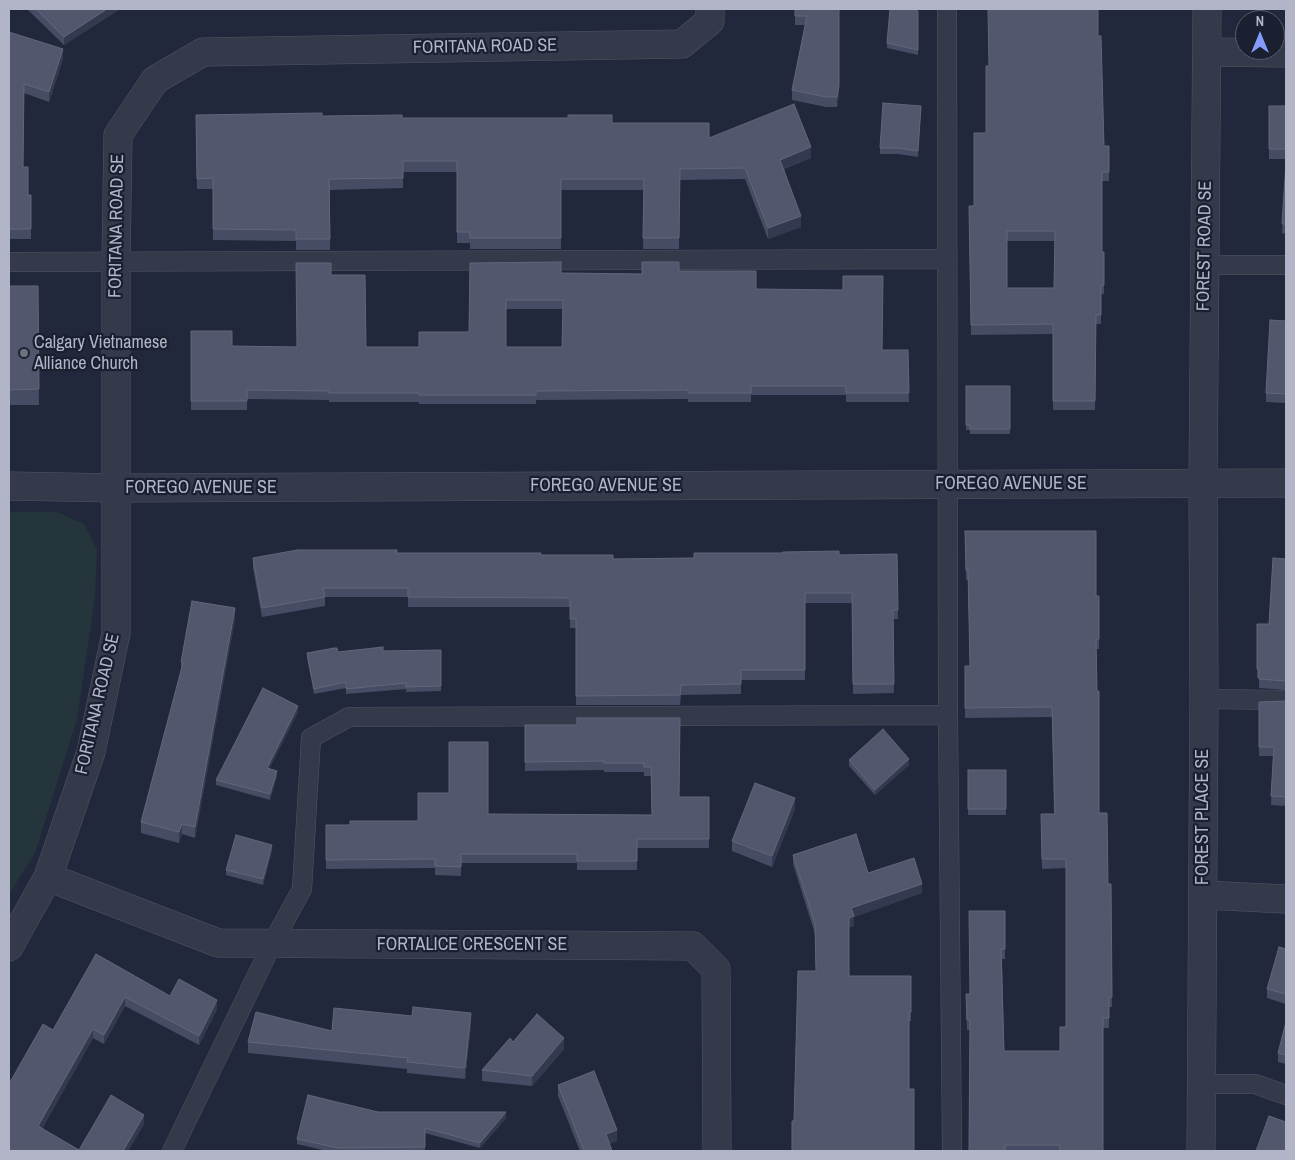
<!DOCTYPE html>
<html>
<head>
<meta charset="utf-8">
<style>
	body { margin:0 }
	#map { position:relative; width:1295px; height:1160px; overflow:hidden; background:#22283b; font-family:"Archivo Narrow",sans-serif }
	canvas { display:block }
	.frame { position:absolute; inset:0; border:10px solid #b1b5c7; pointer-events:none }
	.north { position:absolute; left:1235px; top:10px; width:50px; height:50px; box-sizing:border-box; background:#1b2030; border:1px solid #575c6c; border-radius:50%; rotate:0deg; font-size:14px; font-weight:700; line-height:20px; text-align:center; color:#b1b5c7 }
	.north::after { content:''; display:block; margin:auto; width:18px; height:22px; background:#839bfa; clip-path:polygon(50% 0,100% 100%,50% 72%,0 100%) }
</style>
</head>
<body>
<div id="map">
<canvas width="1295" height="1160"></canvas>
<div class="frame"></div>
<div class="north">N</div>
</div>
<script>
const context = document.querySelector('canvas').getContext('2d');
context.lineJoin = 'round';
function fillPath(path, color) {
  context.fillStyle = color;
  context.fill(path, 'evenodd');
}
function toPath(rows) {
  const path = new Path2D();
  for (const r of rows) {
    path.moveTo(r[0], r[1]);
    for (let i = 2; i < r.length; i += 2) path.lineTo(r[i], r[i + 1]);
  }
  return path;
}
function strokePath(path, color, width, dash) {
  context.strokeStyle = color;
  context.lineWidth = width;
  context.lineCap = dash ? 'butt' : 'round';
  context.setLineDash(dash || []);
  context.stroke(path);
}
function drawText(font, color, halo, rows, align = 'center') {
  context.font = font + ' "Archivo Narrow",sans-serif';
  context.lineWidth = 4.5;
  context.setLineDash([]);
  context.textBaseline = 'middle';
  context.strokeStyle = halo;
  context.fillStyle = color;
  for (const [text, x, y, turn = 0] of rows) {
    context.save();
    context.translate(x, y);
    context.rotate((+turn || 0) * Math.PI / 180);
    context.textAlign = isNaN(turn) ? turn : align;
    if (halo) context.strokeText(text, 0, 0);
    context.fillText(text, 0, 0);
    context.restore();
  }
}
fillPath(toPath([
	[9,512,57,512,84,524,97,549,95,596,77,719,35,853,9,894]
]), '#24353c');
const service = toPath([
	[947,9,948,715,952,1151],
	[9,262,947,259],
	[1205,265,1286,265],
	[1204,699,1286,700],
	[1202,1084,1255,1084,1286,1095],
	[172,1151,272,944,302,889,311,738,349,717,948,715]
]);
const minor = toPath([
	[1207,52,1286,53],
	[9,486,116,488,1286,483],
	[48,877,218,943,693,946,716,969,717,1151],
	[1203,895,1286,899],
	[9,947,48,877,91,752,116,633,116,263,118,135,155,80,203,52,682,44,710,21,710,9],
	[1201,1151,1204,699,1203,483,1207,9]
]);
strokePath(service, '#515566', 20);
strokePath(minor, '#515566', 29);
strokePath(service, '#353a4b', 19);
strokePath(minor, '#353a4b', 28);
fillPath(toPath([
	[27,9,120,9,64,45],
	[795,9,839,9,839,96,837,107,826,107,792,100,792,90,805,25,795,25],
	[918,11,918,55,887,48,887,43],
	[9,32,63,59,49,102,24,93,23,167,28,195,31,195,31,239,9,239],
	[1098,36,1104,146,1109,146,1109,181,1102,181,1102,252,1104,252,1104,294,1101,294,1101,324,1096,324,1095,410,1053,410,1053,334,971,335,969,206,974,206,986,133,989,66],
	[1007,241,1055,241,1054,288,1007,288],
	[921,106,918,157,898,154,880,154,880,148],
	[1269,106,1286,106,1286,159,1269,159],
	[196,115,322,116,612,123,709,138,811,158,784,169,801,227,768,239,745,179,680,180,679,249,643,249,644,190,561,190,561,249,470,249,470,243,457,243,457,172,403,172,403,188,330,190,330,250,296,250,296,241,213,240,213,189,197,189],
	[1286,162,1286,234,1282,233],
	[470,263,561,273,642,274,679,271,756,289,882,350,908,350,909,402,846,402,846,395,751,395,751,402,688,402,688,399,536,400,536,404,419,404,419,402,329,402,329,400,247,399,247,410,191,410,191,331,232,346,297,347,331,275,366,347,419,347,469,332],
	[506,309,563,309,562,347,506,347],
	[9,286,38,286,39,405,9,405],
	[1286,321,1286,403,1266,402,1266,393],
	[966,386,1010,386,1010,434,970,434,970,430,966,430],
	[965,531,1096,596,1099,596,1099,649,1096,649,1099,813,1108,884,1111,884,1112,1007,1109,1007,1109,1028,1103,1028,1103,1151,969,1151,970,1030,967,1030,966,1004,1005,911,1005,959,1002,959,1004,1051,1060,1051,1066,1027,1066,868,1042,869,1041,814,1054,814,1052,717,965,718,965,666,970,666,968,580,966,580],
	[397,553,541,555,613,559,694,558,897,554,898,619,893,619,894,693,853,694,852,603,805,603,805,680,741,680,741,694,681,695,680,705,576,705,576,628,570,628,570,607,408,607,408,597,325,597,325,606,262,617,253,568,253,558],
	[1286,559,1286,690,1259,688,1259,678,1257,678,1257,624,1269,624],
	[235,619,195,838,182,834,179,843,141,833,141,822,181,672,181,662],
	[441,650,441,691,406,692,406,689,346,694,346,688,314,694,307,658,307,653],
	[1286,701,1286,806,1271,805,1273,756,1259,756,1259,702],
	[298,712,269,769,277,776,270,800,216,785,216,780],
	[680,718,679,797,709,797,709,848,637,848,637,870,577,870,577,863,461,863,461,876,435,875,435,868,326,869,326,825,350,825,418,821,488,814,652,815,651,776,644,776,644,772,604,772,604,770,525,771,525,725,577,725],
	[849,760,909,765,875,795,849,766],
	[968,770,1006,770,1006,815,968,815],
	[795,809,772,867,732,851,732,841],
	[272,851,263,885,226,875,226,870],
	[793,855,868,873,922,893,854,917,854,926,849,927,849,976,911,976,911,1021,909,1021,816,971,815,934,793,864],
	[1286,949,1286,1004,1267,998,1267,989],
	[96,954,170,996,217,1009,199,1045,125,1006,104,1044,93,1038,42,1129,79,1150,144,1124,128,1151,9,1151,53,1030],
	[1286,1022,1286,1064,1278,1062,1278,1053],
	[471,1024,465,1079,407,1073,407,1069,248,1053,248,1042,332,1031],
	[513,1042,564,1049,532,1086,482,1081,482,1070],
	[558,1085,617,1141,609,1144,612,1151,580,1151,558,1096],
	[378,1112,506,1118,480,1148,425,1133,425,1151,327,1151,297,1144,297,1139]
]), '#464c63');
fillPath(toPath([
	[107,9,120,9,64,45,64,37],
	[63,49,63,59,49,102,49,92],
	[839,86,839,96,837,107,837,97],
	[811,147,811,158,780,170,780,160],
	[801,216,801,227,768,239,768,228],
	[235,608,235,619,195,838,195,827],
	[298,706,298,712,267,773,267,768],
	[909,759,909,765,875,795,875,790],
	[277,771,277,776,270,800,270,794],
	[795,798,795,809,772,867,772,856],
	[182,824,182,834,179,843,179,832],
	[272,845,272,851,263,885,263,879],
	[922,884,922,893,854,917,854,926,849,927,849,918,851,908],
	[125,997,125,1006,104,1044,104,1035],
	[217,1000,217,1009,199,1045,199,1036],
	[471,1013,471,1024,465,1079,465,1068],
	[93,1029,93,1038,38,1136,38,1126],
	[564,1038,564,1049,532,1086,532,1076],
	[506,1112,506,1118,480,1148,480,1143],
	[144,1115,144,1124,128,1151,123,1151],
	[617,1130,617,1141,606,1145,606,1134]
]), '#33394e');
const building = toPath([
	[36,9,107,9,64,37,36,9],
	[795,9,839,9,839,86,837,97,826,97,792,90,807,16,795,16,795,9],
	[890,9,910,9,918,11,918,50,887,43,890,9],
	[988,9,1098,9,1098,36,1101,36,1104,146,1109,146,1109,172,1102,172,1102,252,1104,252,1104,285,1101,285,1101,315,1096,315,1095,401,1053,401,1053,324,971,325,969,206,974,206,974,133,986,133,986,66,989,66,988,9],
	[1007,231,1055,231,1054,288,1007,288,1007,231],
	[9,32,63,49,49,92,24,84,23,167,28,167,28,195,31,195,31,229,9,229,9,32],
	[883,103,921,106,918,151,898,148,880,148,883,103],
	[794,104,811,147,780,160,801,216,768,228,745,168,680,169,679,238,643,238,644,179,561,179,561,238,470,238,470,232,457,232,457,161,403,161,403,178,329,179,330,239,296,239,296,230,213,229,213,178,197,179,196,115,322,113,322,116,402,115,402,118,568,118,568,115,612,115,612,123,709,123,709,138,794,104],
	[1269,106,1286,106,1286,149,1269,149,1269,106],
	[1286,162,1286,224,1282,224,1286,162],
	[561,262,561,273,642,274,642,262,679,262,679,271,756,271,756,289,843,290,843,276,883,276,882,350,908,350,909,393,846,393,846,386,751,386,751,393,688,393,688,390,536,391,536,395,419,395,419,393,329,393,329,391,247,390,247,401,191,401,191,331,232,331,232,346,297,347,296,263,331,263,331,275,365,275,366,347,419,347,419,332,469,332,470,263,561,262],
	[506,300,563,300,562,347,506,347,506,300],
	[9,286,38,286,39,389,9,390,9,286],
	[1270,320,1286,321,1286,394,1266,393,1270,320],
	[966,386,1010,386,1010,429,970,429,970,425,966,425,966,386],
	[965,531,1096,531,1096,596,1099,596,1099,639,1096,639,1097,691,1099,691,1099,813,1107,813,1108,884,1111,884,1112,997,1109,997,1109,1018,1103,1018,1103,1151,1060,1151,1060,1145,1005,1145,1005,1151,969,1151,970,1020,967,1020,966,994,970,994,969,911,1005,911,1005,949,1001,949,1004,1051,1060,1051,1060,1027,1066,1027,1066,859,1042,859,1041,814,1055,814,1052,707,965,708,965,666,970,666,968,570,966,570,965,531],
	[297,550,397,550,397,553,541,553,541,555,613,555,613,559,694,558,694,553,783,553,783,552,839,551,839,555,897,554,898,610,893,610,894,684,853,684,852,593,805,593,805,670,741,670,741,684,681,685,680,695,576,696,576,619,570,619,570,598,408,597,408,588,323,588,325,597,262,608,253,558,297,550],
	[1273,558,1286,559,1286,681,1259,679,1259,669,1257,669,1257,624,1269,624,1273,558],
	[192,601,235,608,195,827,182,824,179,832,141,822,183,663,181,662,192,601],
	[383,647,383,651,441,650,441,686,406,687,406,683,346,689,346,682,314,689,307,653,334,648,337,648,338,652,383,647],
	[263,688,298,706,267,768,277,771,270,794,216,780,263,688],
	[1286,701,1286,797,1271,796,1274,747,1259,747,1259,702,1286,701],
	[577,718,680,718,679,797,709,797,709,839,637,839,637,861,577,861,577,854,461,854,461,867,435,866,435,859,326,860,326,825,350,825,350,821,418,821,418,793,449,793,449,742,488,742,488,814,652,815,651,767,644,767,644,763,604,763,604,761,525,762,525,725,577,725,577,718],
	[883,729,909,759,875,790,849,760,883,729],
	[968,770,1006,770,1006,809,968,809,968,770],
	[755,783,795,798,772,856,732,841,755,783],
	[856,834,868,873,914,858,922,884,851,908,854,916,849,918,849,976,911,976,911,1012,909,1012,909,1089,914,1089,914,1151,792,1151,792,1121,794,1121,798,971,816,971,815,924,793,855,856,834],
	[236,835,272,845,263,879,226,870,236,835],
	[1279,947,1286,949,1286,994,1267,989,1279,947],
	[96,954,170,996,179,979,217,1000,199,1036,125,997,104,1035,93,1029,38,1126,79,1150,111,1095,144,1115,123,1151,9,1151,9,1084,43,1024,53,1030,96,954],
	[413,1007,471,1013,465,1068,407,1062,408,1058,248,1042,256,1012,332,1031,334,1008,412,1016,413,1007],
	[537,1014,564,1038,532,1076,482,1070,510,1038,513,1042,537,1014],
	[1286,1022,1286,1055,1278,1053,1286,1022],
	[594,1071,617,1130,606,1134,612,1151,584,1151,558,1085,594,1071],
	[308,1095,378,1112,506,1112,480,1143,425,1128,425,1147,338,1148,297,1139,308,1095],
	[1269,1116,1286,1122,1286,1151,1256,1151,1269,1116]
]);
fillPath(building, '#52576d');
strokePath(building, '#60667b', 1);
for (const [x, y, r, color] of [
	[24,353,5,"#6b7280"]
]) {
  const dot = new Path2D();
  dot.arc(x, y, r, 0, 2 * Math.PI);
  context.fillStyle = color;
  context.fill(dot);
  strokePath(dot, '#1b2030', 2);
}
drawText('18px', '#b1b5c7', '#1b2030', [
	["FORITANA ROAD SE",485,47,-1],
	["FORITANA ROAD SE",117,226,-89],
	["FOREST ROAD SE",1205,246,-89],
	["FOREGO AVENUE SE",1011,484],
	["FOREGO AVENUE SE",606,486],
	["FOREGO AVENUE SE",201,488],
	["FORITANA ROAD SE",98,704,-77],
	["FOREST PLACE SE",1203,817,-90],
	["FORTALICE CRESCENT SE",472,945]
]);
drawText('18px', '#b1b5c7', '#1b2030', [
	["Calgary Vietnamese",34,343],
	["Alliance Church",34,364]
], 'left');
</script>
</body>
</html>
